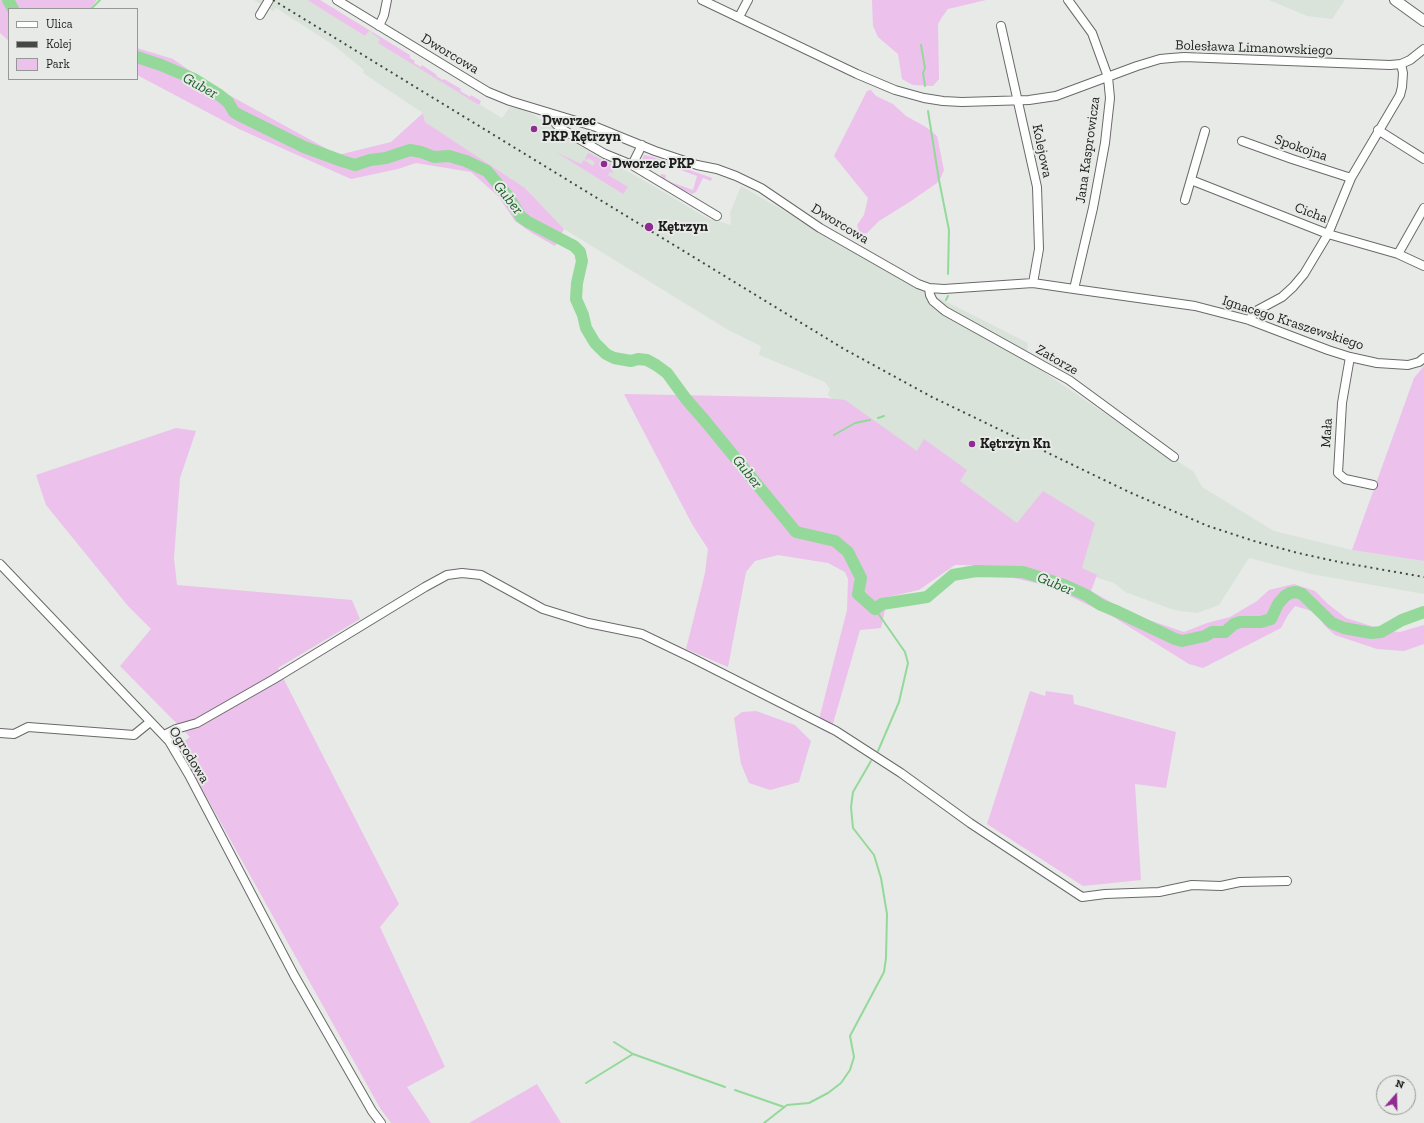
<!DOCTYPE html>
<html>
<head>
<meta charset="utf-8">
<style>
	body { margin:0 }
	#map { position:relative; width:1424px; height:1123px; overflow:hidden; background:#e7eae7; font-family:"Zilla Slab",serif }
	canvas { display:block }
	.legend { position:absolute; left:8px; top:8px; width:130px; height:72px; box-sizing:border-box; background:#e7eae7; border:1px solid #969896; margin:0; padding:5px 7px; list-style:none; font-size:12px; color:#1c1d1c }
	.legend li { display:flex; align-items:center; gap:8px; height:20px }
	.legend b { width:20px; border:1px solid #969896 }
	.north { position:absolute; left:1376px; top:1075px; width:40px; height:40px; box-sizing:border-box; background:#e7eae7; border:1px solid #969896; border-radius:50%; rotate:20deg; font-size:11px; font-weight:700; line-height:16px; text-align:center; color:#1c1d1c }
	.north::after { content:''; display:block; margin:auto; width:14px; height:18px; background:#902b92; clip-path:polygon(50% 0,100% 100%,50% 72%,0 100%) }
</style>
</head>
<body>
<div id="map">
<canvas width="1424" height="1123"></canvas>
<ul class="legend">
<li><b style="height:5px;background:#fff"></b>Ulica</li>
<li><b style="height:5px;background:#454745"></b>Kolej</li>
<li><b style="height:11px;background:#ecc1eb"></b>Park</li>
</ul>
<div class="north">N</div>
</div>
<script>
const context = document.querySelector('canvas').getContext('2d');
context.lineJoin = 'round';
function fillPath(path, color) {
  context.fillStyle = color;
  context.fill(path, 'evenodd');
}
function toPath(rows) {
  const path = new Path2D();
  for (const r of rows) {
    path.moveTo(r[0], r[1]);
    for (let i = 2; i < r.length; i += 2) path.lineTo(r[i], r[i + 1]);
  }
  return path;
}
function strokePath(path, color, width, dash) {
  context.strokeStyle = color;
  context.lineWidth = width;
  context.lineCap = dash ? 'butt' : 'round';
  context.setLineDash(dash || []);
  context.stroke(path);
}
function drawText(font, color, halo, rows, align = 'center') {
  context.font = font + ' "Zilla Slab",serif';
  context.lineWidth = 4;
  context.setLineDash([]);
  context.textBaseline = 'middle';
  context.strokeStyle = halo;
  context.fillStyle = color;
  for (const [text, x, y, turn = 0] of rows) {
    context.save();
    context.translate(x, y);
    context.rotate((+turn || 0) * Math.PI / 180);
    context.textAlign = isNaN(turn) ? turn : align;
    if (halo) context.strokeText(text, 0, 0);
    context.fillText(text, 0, 0);
    context.restore();
  }
}
fillPath(toPath([
	[254,0,307,0,365,36,368,31,381,39,378,43,502,118,510,107,519,108,534,115,558,131,648,183,707,218,731,225,730,213,741,186,905,281,1028,343,1026,360,1141,438,1193,471,1202,487,1274,531,1352,550,1424,561,1424,594,1311,574,1249,558,1219,605,1197,613,1174,610,1125,592,1114,583,1032,557,941,487,828,395,830,389,825,382,759,355,761,346,730,331,564,229,525,188,425,122,423,113,363,73,364,70,335,46,276,8,273,11],
	[1269,0,1345,0,1332,19,1307,16]
]), '#d9e3da');
fillPath(toPath([
	[0,0,97,0,90,9,9,9,9,41,0,33],
	[307,0,320,0,410,55,410,58,415,61,414,63,421,67,422,65,437,75,436,76,443,80,444,79,461,89,460,91,467,95,470,97,471,95,481,101,479,105,378,43,380,39,369,31,365,36],
	[872,0,986,0,948,9,942,17,938,24,939,79,933,86,913,85,902,79,898,54,878,37,873,26],
	[137,48,173,59,209,84,338,155,391,142,423,113,425,122,525,188,564,229,555,246,532,233,515,221,498,196,471,172,416,163,398,169,351,179,239,129,137,75],
	[871,90,876,96,893,104,906,116,926,127,937,136,944,170,941,177,937,183,911,201,879,221,867,233,860,234,857,225,864,215,868,198,834,156,867,91],
	[556,152,581,164,584,160,593,166,595,162,588,158,587,160,585,159,588,153,589,153,602,160,600,164,605,167,608,163,615,166,612,172,613,174,610,172,608,175,628,187,623,194],
	[644,155,653,157,712,178,711,181,703,178,696,192,692,194,672,185,665,181,660,175,662,174,666,175,665,180,693,190,697,176,659,162,656,169,642,160],
	[1424,366,1424,561,1352,550,1414,378],
	[624,394,825,398,845,400,917,451,924,439,967,470,960,481,1017,523,1043,491,1095,523,1082,568,1097,575,1091,591,1134,615,1184,632,1207,623,1230,617,1257,601,1269,590,1294,584,1315,591,1328,604,1346,618,1387,631,1400,632,1424,625,1424,644,1404,651,1377,649,1335,635,1325,626,1315,612,1295,606,1288,615,1281,628,1203,668,1189,664,1115,618,1049,586,1014,578,1013,566,955,565,919,590,888,597,881,628,860,630,830,734,817,727,847,610,848,579,845,572,828,563,778,555,755,561,746,572,728,667,686,649,705,573,708,549,692,524],
	[176,428,196,431,180,478,174,558,177,585,352,600,360,619,278,668,399,904,380,927,445,1067,407,1087,431,1123,391,1123,380,1108,178,746,190,737,120,666,151,629,128,606,46,505,36,475],
	[1030,691,1045,696,1046,691,1073,695,1074,704,1176,732,1166,788,1135,784,1141,880,1083,886,987,824],
	[756,711,795,725,811,741,799,782,770,790,749,783,741,764,734,718,742,712],
	[537,1084,561,1123,469,1123]
]), '#ecc1eb');
strokePath(toPath([
	[91,9,100,0],
	[921,45,925,68,923,73,925,86],
	[928,111,939,180,949,230,948,274],
	[946,300,948,296],
	[878,418,884,416],
	[834,435,855,423,870,420],
	[875,609,905,652,908,663,899,702,878,751],
	[614,1042,633,1054,725,1087],
	[586,1083,633,1054],
	[735,1090,784,1107],
	[764,1123,787,1105,809,1103,828,1093,841,1083,850,1070,854,1057,850,1036,884,972,886,958,887,914,881,878,874,855,853,828,851,807,853,792,871,761]
]), '#94d99a', 2);
strokePath(toPath([
	[8,0,13,9],
	[137,57,161,65,194,79,218,94,228,102,234,112,239,115,304,147,342,161,355,165,370,160,386,158,410,150,421,152,434,157,449,156,466,161,487,171,508,196,521,217,528,222,574,246,580,252,582,261,577,283,576,299,583,315,586,328,595,343,606,354,614,358,631,361,638,359,647,360,656,365,667,373,686,399,706,422,796,532,835,541,848,552,861,578,858,594,875,609,882,604,927,597,953,575,976,571,1023,572,1064,585,1086,595,1101,605,1114,610,1175,639,1182,641,1205,636,1212,632,1225,632,1234,624,1240,622,1261,622,1271,619,1278,604,1285,596,1290,593,1296,592,1302,594,1332,623,1344,628,1371,633,1381,632,1402,620,1424,612]
]), '#94d99a', 12);
const minor = toPath([
	[337,0,488,92,510,101,596,127,655,151,697,165,717,169,736,176,761,188,820,228,918,284,929,288,944,289,1033,283,1074,289,1195,306,1249,320,1328,350,1350,357,1377,363,1408,365,1419,362,1424,358],
	[702,0,857,74,895,90,924,98,943,101,962,102,1029,100,1056,96,1137,66,1160,59,1171,58,1184,57,1390,65,1401,64,1410,60,1424,49],
	[1068,0,1092,33,1108,77,1110,98,1105,143,1093,208,1074,289],
	[260,15,269,0],
	[739,17,748,0],
	[379,26,384,15,387,0],
	[1001,26,1037,187,1039,249,1033,283],
	[556,115,555,119,556,124,560,128,605,154,632,165,717,216],
	[1378,130,1424,159],
	[1242,141,1292,159,1351,178],
	[632,165,642,145],
	[1191,180,1328,234,1398,254,1424,266],
	[1185,200,1205,131],
	[1398,254,1424,208],
	[929,288,930,295,933,301,945,311,1069,380,1174,457],
	[1249,320,1256,311,1282,297,1293,287,1304,274,1328,234,1351,178,1400,95,1402,87,1403,73,1401,64],
	[1350,357,1342,403,1338,473,1345,479,1373,485],
	[0,564,169,741,189,775,294,975,372,1111,381,1123],
	[0,733,14,734,28,727,134,735,150,722],
	[164,735,176,729,197,723,274,679,425,587,447,575,462,573,481,575,543,609,588,623,642,634,692,658,836,731,901,773,970,823,1082,897,1105,894,1159,892,1192,885,1221,886,1240,882,1287,881]
]);
const major = toPath([
	[1395,0,1424,21]
]);
strokePath(minor, '#686b68', 10);
strokePath(major, '#686b68', 12);
strokePath(minor, '#fff', 8);
strokePath(major, '#fff', 10);
strokePath(toPath([
	[273,0,844,349,932,397,1129,492,1208,526,1254,541,1298,553,1339,562,1424,577]
]), '#454745', 2, [2, 4]);
for (const [x, y, r, color] of [
	[534,129,4,"#902b92"],
	[604,164,4,"#902b92"],
	[649,227,5,"#902b92"],
	[972,444,4,"#902b92"]
]) {
  const dot = new Path2D();
  dot.arc(x, y, r, 0, 2 * Math.PI);
  context.fillStyle = color;
  context.fill(dot);
  strokePath(dot, '#e7eae7', 1.5);
}
drawText('14px', '#1c1d1c', '#e7eae7', [
	["Bolesława Limanowskiego",1254,48,2],
	["Dworcowa",450,54,31],
	["Spokojna",1301,148,19],
	["Jana Kasprowicza",1088,150,-82],
	["Kolejowa",1042,151,78],
	["Cicha",1311,213,21],
	["Dworcowa",840,224,31],
	["Ignacego Kraszewskiego",1293,323,18],
	["Zatorze",1057,360,30],
	["Mała",1327,433,-86],
	["Ogrodowa",189,755,58]
]);
drawText('bold 14px', '#1c1d1c', '#e7eae7', [
	["Dworzec",542,121],
	["PKP Kętrzyn",542,137],
	["Dworzec PKP",612,164],
	["Kętrzyn",658,227],
	["Kętrzyn Kn",980,444]
], 'left');
drawText('italic 15px', '#1b6128', '#e7eae7', [
	["Guber",200,86,29],
	["Guber",508,198,51],
	["Guber",747,472,51],
	["Guber",1055,584,22]
]);
</script>
</body>
</html>
